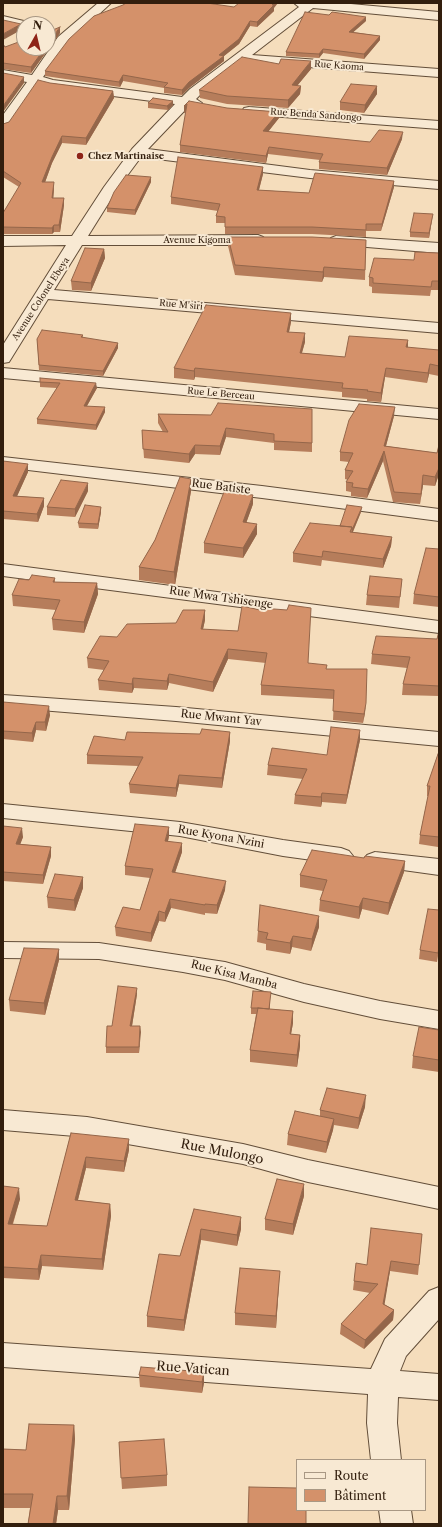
<!DOCTYPE html>
<html>
<head>
<meta charset="utf-8">
<style>
	body { margin:0 }
	#map { position:relative; width:442px; height:1527px; overflow:hidden; background:#f5ddbc; font-family:"Libre Caslon Text",serif }
	canvas { display:block }
	.frame { position:absolute; inset:0; border:4px solid #321e0d; pointer-events:none }
	.legend { position:absolute; left:296px; top:1459px; width:130px; height:52px; box-sizing:border-box; background:#f8e9d3; border:1px solid #a99884; margin:0; padding:5px 7px; list-style:none; font-size:12px; color:#321e0d }
	.legend li { display:flex; align-items:center; gap:8px; height:20px }
	.legend b { width:20px; border:1px solid #a99884 }
	.north { position:absolute; left:16px; top:16px; width:40px; height:40px; box-sizing:border-box; background:#f8e9d3; border:1px solid #a99884; border-radius:50%; rotate:8deg; font-size:11px; font-weight:700; line-height:16px; text-align:center; color:#321e0d }
	.north::after { content:''; display:block; margin:auto; width:14px; height:18px; background:#8f2418; clip-path:polygon(50% 0,100% 100%,50% 72%,0 100%) }
</style>
</head>
<body>
<div id="map">
<canvas width="442" height="1527"></canvas>
<div class="frame"></div>
<ul class="legend">
<li><b style="height:5px;background:#f8e9d3"></b>Route</li>
<li><b style="height:11px;background:#d4916a"></b>Bâtiment</li>
</ul>
<div class="north">N</div>
</div>
<script>
const context = document.querySelector('canvas').getContext('2d');
context.lineJoin = 'round';
function toPath(rows) {
  const path = new Path2D();
  for (const r of rows) {
    path.moveTo(r[0], r[1]);
    for (let i = 2; i < r.length; i += 2) path.lineTo(r[i], r[i + 1]);
  }
  return path;
}
function strokePath(path, color, width, dash) {
  context.strokeStyle = color;
  context.lineWidth = width;
  context.lineCap = dash ? 'butt' : 'round';
  context.setLineDash(dash || []);
  context.stroke(path);
}
function fillPath(path, color) {
  context.fillStyle = color;
  context.fill(path, 'evenodd');
}
function drawText(font, color, halo, rows, align = 'center') {
  context.font = font + ' "Libre Caslon Text",serif';
  context.lineWidth = 4;
  context.setLineDash([]);
  context.textBaseline = 'middle';
  context.strokeStyle = halo;
  context.fillStyle = color;
  for (const [text, x, y, turn = 0] of rows) {
    context.save();
    context.translate(x, y);
    context.rotate((+turn || 0) * Math.PI / 180);
    context.textAlign = isNaN(turn) ? turn : align;
    if (halo) context.strokeText(text, 0, 0);
    context.fillText(text, 0, 0);
    context.restore();
  }
}
const minor = toPath([
	[98,3,111,3,68,43,43,77,53,80,182,97,190,89,299,7,294,3,340,3,439,12,439,20,313,8,252,55,439,69,439,77,243,62,200,95,196,99,202,103,200,106,189,106,148,149,310,170,439,181,439,189,310,178,141,157,118,188,88,236,258,235,263,237,266,240,263,243,258,245,82,245,54,290,439,323,439,333,48,299,9,362,3,363,3,345,66,245,3,246,3,236,72,236,104,187,132,149,175,104,51,88,38,84,8,128,3,129,3,115,27,82,3,78,3,70,32,75,58,37,98,3],
	[3,16,28,22,30,24,24,24,24,29,3,24,3,16],
	[249,107,439,121,439,129,244,114,242,111,244,108,249,107],
	[336,236,439,243,439,253,331,244,328,241,331,238,336,236],
	[3,368,439,409,439,419,3,378,3,368],
	[3,457,262,486,439,509,439,521,262,498,3,467,3,457],
	[3,564,439,621,439,633,3,576,3,564],
	[3,695,176,707,439,732,439,746,176,721,3,707,3,695],
	[3,804,180,822,283,840,341,848,349,851,353,856,349,861,341,864,283,856,180,836,3,818,3,804],
	[375,852,439,859,439,875,367,865,363,860,367,855,375,852],
	[3,942,99,943,225,962,304,984,380,1001,439,1011,439,1029,380,1019,304,1002,225,980,183,972,99,959,3,958,3,942],
	[3,1110,87,1117,243,1144,308,1160,439,1187,439,1209,308,1182,243,1164,87,1137,3,1130,3,1110],
	[439,1287,439,1319,406,1356,400,1371,439,1374,439,1400,398,1397,397,1423,401,1460,371,1460,367,1423,368,1394,3,1367,3,1343,371,1369,385,1339,429,1291,439,1287],
	[379,1510,411,1510,413,1524,381,1524,379,1510]
]);
strokePath(minor, '#634e39', 2);
fillPath(minor, '#f8e9d3');
fillPath(toPath([
	[234,7,274,8,274,11,257,27,250,26,239,44,224,56,224,61,189,88,182,95,164,93,164,88,123,81,120,87,45,76,45,71],
	[366,21,353,32,380,36,380,40,364,59,323,53,319,58,286,56,286,52],
	[60,33,31,73,3,69,3,44,5,47],
	[279,64,311,69,297,86,301,86,300,94,288,108,227,104,200,98,199,90],
	[50,83,113,91,114,98,86,145,62,143,52,163,45,182,54,188,53,198,64,198,64,205,60,232,54,232,52,234,3,234,3,213,19,187,3,177,3,124,9,122],
	[377,86,377,94,364,113,340,110,340,102],
	[148,103,173,105,168,110,148,108],
	[184,106,227,108,279,112,279,118,268,132,370,142,402,139,387,175,319,169,319,162,320,160,268,154,266,163,180,152,180,145,186,112,184,113],
	[263,167,263,174,259,190,309,193,394,181,394,187,381,231,366,231,366,237,312,234,225,234,225,223,216,223,216,216,218,211,171,204,171,197],
	[151,177,151,182,135,215,107,212,107,208],
	[433,214,429,238,410,237,410,232],
	[228,237,366,240,365,280,324,277,322,282,235,275,228,246],
	[104,249,105,258,91,291,72,290,71,281],
	[439,253,439,290,431,290,430,296,372,293,372,287,369,286,369,277,414,260],
	[291,313,291,322,289,332,305,342,302,353,345,357,408,340,408,348,439,350,439,376,429,374,427,383,385,377,381,402,367,401,367,399,342,397,342,392,195,377,194,380,174,378,174,368],
	[83,335,83,338,118,343,118,348,103,376,39,370,37,339],
	[40,378,97,388,87,406,105,412,96,430,37,424,37,419,57,388,40,387],
	[312,409,312,452,274,450,274,443,226,437,220,455,195,454,189,463,144,458,142,430,163,432,158,423,158,414,211,415],
	[394,416,386,446,437,453,439,445,439,477,438,477,435,486,423,485,420,504,393,502,383,461,367,498,351,496,351,492,346,491,346,482,348,480,345,479,345,470,349,462,340,461,340,452],
	[3,461,28,472,17,496,44,498,44,506,38,522,3,519],
	[191,479,191,491,175,585,139,580,139,567],
	[88,491,75,517,47,515,47,507],
	[253,504,246,523,257,534,243,558,204,553,204,543],
	[101,507,101,512,98,529,79,528,78,523],
	[361,512,353,532,392,537,391,546,383,568,322,560,321,566,293,562,293,553],
	[439,549,439,607,413,604,414,594],
	[55,578,55,582,97,583,98,594,84,633,53,630,52,619,56,610,13,606,12,595,29,580],
	[402,579,399,608,366,605,367,595],
	[205,610,205,620,203,629,326,669,365,713,363,723,333,720,334,699,261,695,261,685,266,663,228,659,213,692,169,683,167,690,134,688,132,693,99,690,98,680,104,670,88,668,87,658,117,637,176,623],
	[439,631,439,696,402,695,403,684,407,668,371,664,372,654,437,639],
	[3,702,50,715,46,731,36,730,33,742,3,739],
	[230,732,230,741,222,788,179,784,176,797,130,793,129,784,138,766,87,764,87,755,125,740],
	[360,740,346,804,322,802,321,807,294,804,295,795,303,779,267,775,268,765,327,755],
	[438,754,439,843,438,847,419,844,420,835,428,796,427,796,427,786],
	[3,826,23,837,20,844,51,847,51,856,43,884,3,881],
	[169,836,168,841,182,852,175,873,225,890,217,914,205,913,205,915,171,908,165,922,159,921,151,942,116,936,115,927,140,910,150,878,125,875,125,866],
	[364,858,405,861,404,872,388,915,362,909,359,919,319,911,320,900,323,891,300,887,300,875],
	[83,877,83,888,75,911,48,908,47,897],
	[439,910,439,956,438,956,437,962,419,959,420,950],
	[319,927,311,951,292,947,290,954,266,950,266,944,257,942,258,931],
	[59,949,59,960,45,1015,10,1011,9,1000],
	[137,994,132,1026,140,1026,139,1053,106,1053,106,1047,112,1026],
	[270,998,270,1009,293,1011,293,1023,291,1034,300,1035,300,1046,297,1067,250,1062,250,1050,256,1014,251,1014,251,1008],
	[439,1030,439,1072,412,1068,413,1056],
	[365,1107,358,1129,334,1125,333,1130,326,1153,287,1145,288,1134,320,1116,320,1110],
	[71,1133,129,1150,124,1172,86,1168,78,1200,110,1204,111,1216,103,1270,42,1266,39,1280,3,1278,3,1186,20,1199,13,1224,47,1226],
	[304,1196,293,1235,265,1230,265,1219],
	[194,1209,241,1229,237,1246,201,1240,184,1331,147,1327,147,1316,180,1256],
	[422,1234,418,1275,390,1271,384,1304,394,1310,393,1320,364,1349,340,1334,341,1324,370,1293,353,1290,354,1281,367,1265],
	[279,1283,276,1328,235,1325,235,1313],
	[204,1372,204,1383,202,1393,140,1387,139,1375],
	[74,1425,75,1439,69,1510,58,1510,56,1524,28,1524,30,1508,3,1508,3,1449,26,1450],
	[119,1442,167,1475,167,1486,122,1489]
]), '#b67d5b');
fillPath(toPath([
	[274,3,278,3,274,8,274,11,257,27,257,22],
	[366,17,366,21,349,36,349,32],
	[250,21,250,26,239,44,224,56,224,61,189,88,182,95,182,90,189,82,219,55],
	[21,24,21,30,3,40,3,34],
	[60,27,60,33,31,73,31,67,45,48,48,48,48,44],
	[380,36,380,40,364,59,364,54],
	[323,49,323,53,319,58,319,54],
	[311,61,311,69,291,93,292,85],
	[123,75,123,81,120,87,119,82],
	[24,77,24,83,3,112,3,106],
	[301,86,300,94,288,108,288,100],
	[377,86,377,94,364,113,365,105],
	[113,91,114,98,86,145,86,138],
	[173,101,173,105,168,110,167,106],
	[187,104,188,110,184,113,184,106],
	[279,112,279,118,263,138,263,131],
	[403,132,402,139,387,175,387,168],
	[62,136,62,143,52,163,43,188,42,182,52,157],
	[269,147,268,154,266,163,266,156],
	[263,167,263,174,257,197,257,190],
	[151,177,151,182,135,215,135,210],
	[394,181,394,187,381,231,382,224],
	[54,182,54,188,53,204,52,198],
	[64,198,64,205,60,232,59,225],
	[433,214,432,219,429,238,429,233],
	[54,225,54,232,52,234,52,228],
	[104,249,105,258,91,291,91,283],
	[324,267,324,277,322,282,323,272],
	[291,313,291,322,287,341,287,332],
	[305,333,305,342,299,362,300,353],
	[408,340,408,349,406,347],
	[118,343,118,348,103,376,103,371],
	[430,364,429,374,427,383,428,373],
	[195,368,195,377,194,380,194,371],
	[386,368,385,377,381,402,381,393],
	[96,383,97,388,84,411,84,406],
	[105,407,105,412,96,430,96,425],
	[395,407,394,416,384,453,384,451,383,461,367,498,368,489,384,446],
	[226,428,226,437,220,455,220,446],
	[195,445,195,454,189,463,189,454],
	[28,464,28,472,14,503,13,496],
	[439,468,438,477,435,486,435,477],
	[423,475,423,485,420,504,421,494],
	[191,479,191,491,175,585,174,572],
	[88,483,88,491,75,517,75,509],
	[253,495,253,504,243,532,243,522],
	[44,498,44,506,38,522,37,514],
	[101,507,101,512,98,529,98,524],
	[362,507,361,512,351,536,352,530],
	[257,524,257,534,243,558,243,548],
	[392,537,391,546,383,568,383,559],
	[97,583,98,594,84,633,84,622],
	[205,610,205,620,201,638,201,629],
	[228,649,228,659,213,692,213,682],
	[169,674,169,683,167,690,167,681],
	[133,678,134,688,132,693,132,684],
	[366,703,365,713,363,723,364,714],
	[49,706,50,715,46,731,45,722],
	[36,722,36,730,33,742,32,733],
	[360,730,360,740,346,804,347,795],
	[230,732,230,741,222,788,222,778],
	[179,775,179,784,176,797,176,788],
	[322,793,322,802,321,807,321,797],
	[169,827,169,836,166,850,165,841],
	[22,828,23,837,17,853,16,844],
	[182,843,182,852,172,881,172,872],
	[51,847,51,856,43,884,43,875],
	[405,861,404,872,388,915,389,903],
	[83,877,83,888,75,911,74,900],
	[226,881,225,890,217,914,217,905],
	[363,898,362,909,359,919,359,907],
	[170,899,171,908,165,922,165,913],
	[159,911,159,921,151,942,151,933],
	[319,916,319,927,311,951,312,939],
	[293,936,292,947,290,954,290,943],
	[59,949,59,960,45,1015,44,1003],
	[3,986,4,997,3,1001],
	[137,988,137,994,131,1032,130,1026],
	[293,1011,293,1023,289,1045,290,1034],
	[140,1026,141,1032,139,1053,139,1047],
	[300,1035,300,1046,297,1067,297,1055],
	[366,1095,365,1107,358,1129,359,1118],
	[334,1119,333,1130,326,1153,327,1142],
	[129,1139,129,1150,124,1172,124,1161],
	[86,1157,86,1168,75,1211,75,1200],
	[304,1184,304,1196,293,1235,293,1224],
	[19,1188,20,1199,9,1235,8,1224],
	[110,1204,111,1216,103,1270,102,1259],
	[241,1217,241,1229,237,1246,237,1235],
	[201,1229,201,1240,184,1331,184,1320],
	[41,1255,42,1266,39,1280,38,1269],
	[391,1261,390,1271,383,1314,383,1304],
	[280,1271,279,1283,276,1328,276,1316],
	[394,1310,393,1320,364,1349,365,1340],
	[204,1372,204,1383,202,1393,202,1382],
	[74,1425,75,1439,69,1510,67,1496],
	[57,1496,58,1510,56,1524,53,1524]
]), '#94664a');
const building = toPath([
	[126,3,207,3,234,7,239,3,274,3,272,5,274,5,257,22,250,21,239,39,219,55,224,56,189,82,182,90,164,87,168,83,123,75,119,82,45,71,69,39,94,16,123,5,126,3],
	[305,12,329,15,332,12,366,17,349,32,380,36,364,54,323,49,319,54,286,52,305,12],
	[3,20,21,24,3,34,3,20],
	[60,27,48,44,48,32,60,27],
	[24,40,24,48,45,48,31,67,3,63,3,44,5,47,24,40],
	[242,57,279,64,281,59,311,61,292,85,301,86,288,100,227,96,199,90,242,57],
	[3,73,24,77,3,106,3,73],
	[38,80,50,83,113,91,86,138,62,136,52,157,42,182,54,182,52,198,64,198,59,225,54,225,52,228,3,227,3,213,21,183,3,171,3,124,9,122,38,80],
	[351,84,377,86,365,105,340,102,351,84],
	[153,98,173,101,167,106,148,103,153,98],
	[189,101,227,108,279,112,263,131,370,142,379,130,403,132,387,168,319,162,323,154,269,147,266,156,180,145,187,104,184,106,189,101],
	[178,157,263,167,257,190,309,193,315,173,394,181,382,224,366,224,366,230,312,227,225,227,225,217,216,216,220,204,171,197,178,157],
	[126,175,151,177,135,210,107,208,114,192,126,175],
	[414,213,433,214,429,233,410,232,414,213],
	[228,237,312,237,366,240,365,270,324,267,323,272,235,265,228,237],
	[85,248,104,249,91,283,71,281,85,248],
	[415,252,439,253,439,281,432,281,431,287,373,283,373,278,369,277,374,258,414,260,415,252],
	[206,305,291,313,287,332,305,333,300,353,345,357,349,336,408,340,406,347,439,350,439,366,430,364,428,373,386,368,381,393,367,391,368,390,342,388,343,383,195,368,194,371,174,368,206,305],
	[42,330,83,335,81,337,118,343,103,371,39,365,37,339,42,330],
	[40,378,96,383,84,406,105,407,96,425,37,419,60,383,40,382,40,378],
	[218,403,312,409,312,443,274,441,274,434,226,428,220,446,195,445,189,454,143,449,142,430,168,432,158,414,211,415,218,403],
	[359,404,395,407,384,446,437,453,439,445,439,468,435,477,423,475,421,494,394,492,384,451,368,489,352,487,353,483,346,482,353,471,345,470,353,453,340,452,349,420,359,404],
	[3,461,28,464,13,496,44,498,37,514,3,511,3,461],
	[180,477,191,479,174,572,139,567,155,540,180,477],
	[61,480,88,483,75,509,47,507,61,480],
	[224,492,253,495,243,522,257,524,243,548,204,543,224,492],
	[85,505,101,507,98,524,78,523,85,505],
	[347,505,362,507,352,530,352,527,340,526,347,505],
	[310,523,352,527,350,532,392,537,383,559,323,551,322,557,293,553,310,523],
	[426,548,439,549,439,597,414,594,426,548],
	[32,575,55,578,53,582,97,583,84,622,52,619,60,600,12,595,19,579,29,580,32,575],
	[370,576,402,579,400,597,367,595,370,576],
	[289,605,311,608,308,663,327,665,326,669,367,669,366,703,364,714,333,711,334,690,261,685,267,653,228,649,213,682,169,674,167,681,133,678,132,684,98,680,109,661,87,658,100,636,117,637,127,624,176,623,183,610,205,610,201,629,238,631,242,606,260,610,261,608,287,610,289,605],
	[439,631,439,686,403,684,410,657,372,654,376,636,437,639,439,631],
	[3,702,49,706,45,722,36,722,32,733,3,731,3,702],
	[331,727,360,730,347,795,322,793,321,797,295,795,307,769,268,765,272,748,327,755,331,727],
	[202,729,230,732,222,778,179,775,176,788,129,784,143,757,87,755,94,736,125,740,127,732,200,734,202,729],
	[438,754,439,754,439,837,420,835,430,786,427,786,438,754],
	[135,824,169,827,165,841,182,843,172,872,226,881,217,905,205,904,205,905,170,899,165,913,159,911,151,933,115,927,123,907,140,910,153,869,125,866,135,824],
	[3,826,22,828,16,844,51,847,43,875,3,872,3,826],
	[312,850,364,858,365,856,405,861,389,903,363,898,359,907,320,900,327,880,300,875,312,850],
	[55,874,83,877,74,900,47,897,55,874],
	[260,905,319,916,312,939,293,936,290,943,266,939,268,933,258,931,260,905],
	[428,909,439,910,439,947,438,953,420,950,428,909],
	[24,948,59,949,44,1003,9,1000,24,948],
	[118,986,137,988,130,1026,140,1026,139,1047,106,1047,107,1026,112,1026,118,986],
	[253,991,271,992,269,1009,258,1008,251,1008,253,991],
	[258,1008,293,1011,290,1034,300,1035,297,1055,250,1050,258,1008],
	[419,1027,439,1030,439,1060,413,1056,419,1027],
	[327,1088,366,1095,359,1118,320,1110,327,1088],
	[295,1111,334,1119,327,1142,288,1134,295,1111],
	[71,1133,129,1139,124,1161,86,1157,75,1200,110,1204,102,1259,41,1255,38,1269,3,1267,3,1186,19,1188,8,1224,47,1226,71,1133],
	[277,1179,304,1184,293,1224,265,1219,277,1179],
	[194,1209,241,1217,237,1235,201,1229,184,1320,147,1316,159,1254,180,1256,194,1209],
	[371,1228,422,1234,419,1265,391,1261,383,1304,394,1310,365,1340,341,1324,378,1284,354,1281,356,1263,367,1265,371,1228],
	[240,1268,280,1271,276,1316,235,1313,240,1268],
	[141,1367,204,1372,202,1382,139,1375,141,1367],
	[29,1424,74,1425,67,1496,57,1496,53,1524,28,1524,33,1494,3,1494,3,1449,26,1450,29,1424],
	[164,1439,167,1475,121,1478,119,1442,164,1439],
	[249,1487,297,1488,297,1510,306,1510,306,1524,248,1524,249,1487]
]);
fillPath(building, '#d4916a');
strokePath(building, '#94664a', 1);
for (const [x, y, r, color] of [
	[80,156,4,"#8f2418"]
]) {
  const dot = new Path2D();
  dot.arc(x, y, r, 0, 2 * Math.PI);
  context.fillStyle = color;
  context.fill(dot);
  strokePath(dot, '#f8e9d3', 1.5);
}
drawText('9px', '#321e0d', '#f8e9d3', [
	["Rue Kaoma",339,66,4],
	["Rue Benda Sandongo",316,115,4],
	["Avenue Kigoma",197,240],
	["Avenue Colonel Ebeya",41,299,-57],
	["Rue M'siri",181,305,5],
	["Rue Le Berceau",221,394,5]
]);
drawText('bold 9px', '#321e0d', '#f8e9d3', [
	["Chez Martinaise",88,156]
], 'left');
drawText('11px', '#321e0d', '#f8e9d3', [
	["Rue Batiste",221,487,7],
	["Rue Mwa Tshisenge",221,598,8],
	["Rue Mwant Yav",221,718,6],
	["Rue Kyona Nzini",221,837,10],
	["Rue Kisa Mamba",234,975,14]
]);
drawText('13px', '#321e0d', '#f8e9d3', [
	["Rue Mulongo",222,1152,11],
	["Rue Vatican",193,1369,4]
]);
</script>
</body>
</html>
